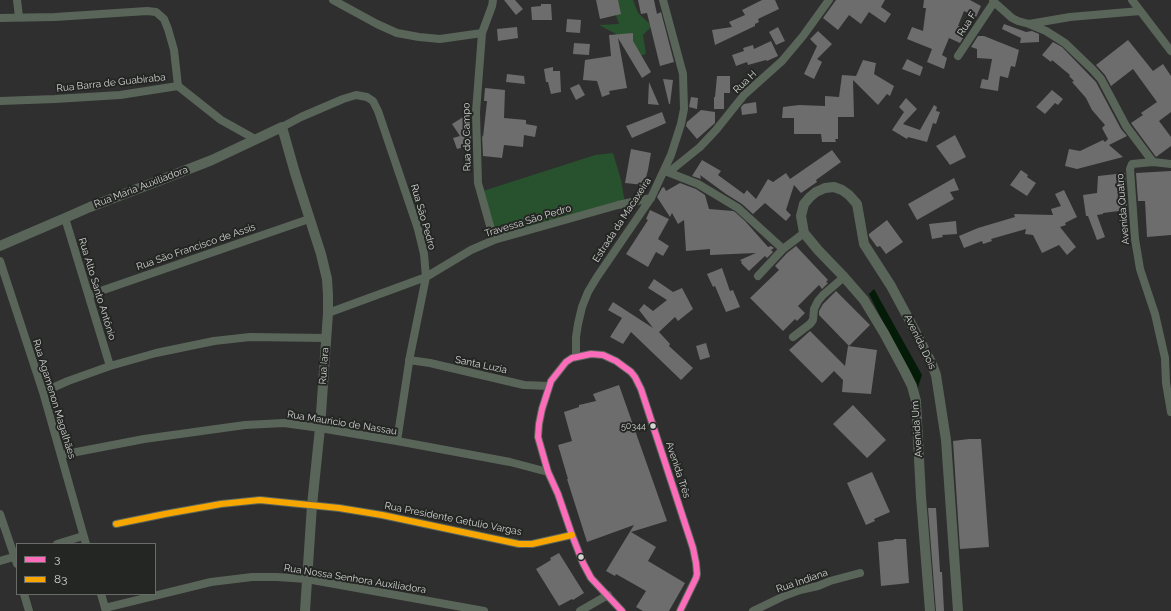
<!DOCTYPE html>
<html>
<head>
<meta charset="utf-8">
<style>
	body { margin:0 }
	#map { position:relative; width:1171px; height:611px; overflow:hidden; background:#2f2f2f; font-family:Raleway,sans-serif }
	canvas { display:block }
	.legend { position:absolute; left:16px; top:543px; width:140px; height:52px; box-sizing:border-box; background:#242624; border:1px solid #6a6c6a; margin:0; padding:5px 7px; list-style:none; font-size:12px; color:#d2d4d2 }
	.legend li { display:flex; align-items:center; gap:8px; height:20px }
	.legend b { width:20px; border:1px solid #6a6c6a }
</style>
</head>
<body>
<div id="map">
<canvas width="1171" height="611"></canvas>
<ul class="legend">
<li><b style="height:5px;background:#fb6dba"></b>3</li>
<li><b style="height:5px;background:#f7a600"></b>83</li>
</ul>
</div>
<script>
const context = document.querySelector('canvas').getContext('2d');
context.lineJoin = 'round';
function fillPath(path, color) {
  context.fillStyle = color;
  context.fill(path, 'evenodd');
}
function toPath(rows) {
  const path = new Path2D();
  for (const r of rows) {
    path.moveTo(r[0], r[1]);
    for (let i = 2; i < r.length; i += 2) path.lineTo(r[i], r[i + 1]);
  }
  return path;
}
function strokePath(path, color, width, dash) {
  context.strokeStyle = color;
  context.lineWidth = width;
  context.lineCap = dash ? 'butt' : 'round';
  context.setLineDash(dash || []);
  context.stroke(path);
}
function drawText(font, color, halo, rows, align = 'center') {
  context.font = font + ' Raleway,sans-serif';
  context.lineWidth = 4;
  context.setLineDash([]);
  context.textBaseline = 'middle';
  context.strokeStyle = halo;
  context.fillStyle = color;
  for (const [text, x, y, turn = 0] of rows) {
    context.save();
    context.translate(x, y);
    context.rotate((+turn || 0) * Math.PI / 180);
    context.textAlign = isNaN(turn) ? turn : align;
    if (halo) context.strokeText(text, 0, 0);
    context.fillText(text, 0, 0);
    context.restore();
  }
}
fillPath(toPath([
	[609,0,633,0,638,13,652,26,643,35,646,54,634,57,618,35,599,25,619,24,614,10],
	[613,153,621,180,625,203,495,238,480,192,595,155]
]), '#28522d');
fillPath(toPath([
	[874,289,922,375,917,390,869,294]
]), '#041b08');
fillPath(toPath([
	[504,0,515,0,523,9,516,15],
	[596,0,618,0,621,14,600,19],
	[638,0,654,0,657,14,661,12,674,62,660,66,647,13,641,14],
	[762,0,775,0,779,9,758,19,759,22,755,24,755,26,715,45,712,30,732,27,729,22,745,15,742,10],
	[836,0,885,0,881,7,891,14,885,23,869,12,861,24,849,15,838,30,823,18],
	[924,0,970,0,981,6,976,17,964,11,958,26,968,30,960,43,949,38,942,55,947,58,944,69,927,62,932,49,907,39,912,27,923,31,926,8,923,8],
	[541,4,551,4,552,20,532,20,531,7,541,6],
	[567,19,581,20,580,33,566,32],
	[1004,24,1026,32,1032,31,1039,34,1039,42,1020,43,1021,38,1002,29],
	[517,27,518,38,498,41,497,29],
	[778,27,785,41,776,45,769,32],
	[818,31,832,44,817,59,822,62,814,79,804,74,817,46,810,39],
	[633,33,633,41,651,72,642,78,618,38,627,88,609,91,610,94,602,97,597,81,583,80,585,60,611,56,609,35],
	[978,36,984,36,1019,50,1015,67,1011,66,1008,78,1000,76,998,91,980,88,982,79,988,80,992,59,977,58,977,49,971,47],
	[1128,40,1153,71,1163,64,1171,76,1171,112,1159,121,1171,137,1171,146,1156,157,1131,123,1143,115,1141,113,1157,102,1133,69,1111,86,1105,75,1096,65],
	[771,41,778,56,767,61,766,60,748,65,747,62,736,66,732,55,744,51,743,48,753,45,754,49],
	[1053,42,1062,47,1096,82,1121,129,1127,136,1109,145,1123,157,1077,169,1065,166,1069,149,1080,151,1103,140,1105,142,1108,139,1102,128,1105,125,1092,110,1086,98,1072,82,1074,81,1069,76,1070,75,1052,60,1051,62,1042,55],
	[574,43,590,44,589,55,573,54],
	[907,59,923,67,920,76,902,69],
	[863,60,876,63,874,74,894,86,890,96,887,94,878,105,853,80,854,117,838,117,838,139,835,139,836,142,822,142,821,134,794,134,794,118,782,118,783,107,799,105,825,106,825,96,839,97,842,75,856,76],
	[553,67,553,71,560,71,561,92,551,94,548,82,546,82,544,69],
	[507,74,524,76,525,84,506,82],
	[717,76,730,76,730,93,724,93,724,109,714,109,714,97,715,97],
	[663,79,673,80,670,104,669,104],
	[649,82,659,105,648,104],
	[579,84,585,95,576,100,570,88],
	[485,88,505,90,504,118,526,120,526,124,537,126,535,137,524,135,523,147,504,145,502,158,483,156,482,135,483,137,487,101,484,101],
	[1052,90,1063,99,1058,105,1055,103,1045,114,1036,107],
	[691,97,698,98,697,109,689,107],
	[906,98,917,109,903,124,920,130,934,105,937,107,936,111,940,112,936,124,933,123,927,142,908,137,907,139,892,130,904,112,899,107],
	[756,102,757,113,742,115,741,107,744,104],
	[701,110,715,112,715,123,697,139,686,126,687,122],
	[662,112,666,123,632,138,626,126],
	[468,114,471,117,471,145,457,149,453,138,460,136,452,124],
	[955,135,966,157,950,165,936,146],
	[631,149,651,153,648,170,644,185,625,183],
	[832,150,841,162,816,180,817,182,801,193,794,185,786,210,791,215,786,221,765,203,753,214,742,204,726,194,700,175,701,179,692,176,702,160,721,171,718,175,744,194,747,190,756,199,768,179,773,182,786,173,790,179],
	[1021,170,1028,175,1027,177,1036,183,1027,196,1010,185],
	[1171,171,1171,235,1147,237,1145,201,1138,201,1136,173],
	[1125,173,1127,210,1103,213,1103,214,1097,215,1105,237,1097,240,1088,216,1086,216,1083,195,1097,193,1098,176],
	[954,178,959,190,950,192,954,199,917,220,908,204],
	[680,183,696,189,705,195,709,209,733,211,735,212,745,221,768,247,771,246,774,248,771,250,773,252,767,258,765,256,749,271,741,263,742,262,740,260,756,253,710,255,710,249,686,251,684,220,678,224,672,213,670,217,657,197,662,188,664,187,666,191],
	[1064,190,1077,217,1065,223,1066,225,1060,227,1076,247,1067,255,1059,245,1042,253,1033,235,1025,234,1026,229,991,239,992,241,983,244,982,241,964,248,959,236,978,228,1015,217,1014,214,1053,215,1051,209,1061,206,1055,194],
	[650,210,669,219,658,239,669,246,663,256,656,252,648,267,626,254,648,220,646,219],
	[887,220,903,242,886,254,880,246,877,247,869,236,869,234],
	[956,221,957,234,942,235,943,237,932,239,929,224],
	[796,246,828,280,826,282,828,283,822,289,819,285,798,306,805,313,797,321,795,319,783,331,750,298,779,270,775,266,787,253],
	[722,268,730,291,733,290,740,307,726,312,715,286,713,287,707,274],
	[654,279,673,292,682,288,693,309,678,321,675,317,659,332,670,344,669,346,693,368,681,380,631,332,623,344,610,337,622,318,608,310,613,302,653,328,639,310,644,304,653,311,667,300,648,288],
	[836,291,870,325,849,346,819,315,819,311,823,304],
	[810,331,845,366,848,346,877,350,871,394,842,392,843,380,834,371,822,383,789,350],
	[706,343,710,357,700,360,696,346],
	[619,385,667,521,631,532,656,547,648,561,685,583,669,611,643,611,636,607,646,591,616,574,615,576,606,571,634,525,587,542,567,479,568,479,558,445,572,441,564,412,579,407,579,405,596,401,593,394],
	[853,405,886,440,867,458,833,424],
	[969,439,981,439,989,547,960,549,953,441],
	[872,472,890,512,874,519,875,521,866,525,847,483],
	[928,508,936,508,940,572,942,572,944,611,936,611],
	[894,539,906,539,909,583,881,586,878,542,894,540],
	[559,553,584,593,573,600,572,599,559,606,536,569,551,560,550,558]
]), '#6d6d6d');
strokePath(toPath([
	[17,0,19,17],
	[333,0,377,24,397,33,419,37,440,39,482,33],
	[493,0,492,6,482,33,476,112,478,183,494,240],
	[993,0,994,2,1012,18,1018,21,1029,24,1070,17,1140,11],
	[1132,0,1171,51],
	[0,18,55,17,147,11,156,12,164,19,168,29,174,50,178,86],
	[1029,24,1046,31,1065,43,1093,70,1101,79,1126,126,1153,162],
	[958,56,994,2],
	[0,101,55,99,120,95,178,86,221,120,255,139],
	[282,127,301,117,343,99,356,95,367,97,373,101,378,111,418,229,424,254,426,277,410,356,397,441],
	[1171,164,1153,162,1132,164,1130,169,1135,239,1140,269,1155,314,1165,358,1166,383,1171,412],
	[665,171,698,184,738,208,783,249],
	[669,172,700,147,716,130,744,95,782,61,803,36,829,0],
	[65,218,110,366],
	[0,261,43,392,86,544],
	[758,276,783,249,804,233],
	[89,295,309,219],
	[328,313,426,277,471,250,494,240,618,205,651,198],
	[793,337,810,324,813,320,814,309,818,301,823,295,844,277],
	[576,357,576,337,578,324,582,307,588,292,597,277,651,198,671,155,681,124,684,109,683,74,663,0],
	[409,360,430,363,524,385,549,386],
	[43,392,68,381,110,366,156,353,214,341,250,337,326,338],
	[61,455,144,439,245,425,284,423,320,428,397,441,510,462,548,472],
	[0,514,17,564],
	[116,524,165,514,221,504,260,500,339,508,382,515,519,544,532,544,572,535],
	[57,544,83,536],
	[0,561,17,556],
	[24,594,29,611],
	[101,594,106,611],
	[105,608,211,582,252,577,277,577,307,579,484,611],
	[580,611,608,595],
	[622,611,591,578,583,563,572,535,558,494,548,472,538,437,539,424,542,409,551,381,566,362,572,358,591,354,603,355,616,361,631,372,635,377,641,389,693,548,696,563,697,574,696,578,680,611],
	[753,611,784,596,800,590,818,586,830,581,860,573]
]), '#5a655a', 8);
strokePath(toPath([
	[0,246,65,218,90,207,153,183,212,160,282,127,295,173,321,254,327,279,328,295,328,313,320,428,312,505,305,611],
	[930,611,921,497,916,401,912,386,905,372,884,333,864,300,844,277,818,250,804,233,801,216,804,204,810,197,816,192,825,188,834,187,842,190,849,195,857,204,864,244,891,286,914,329,932,364,936,375,946,440,958,611]
]), '#5a655a', 10);
strokePath(toPath([
	[622,611,591,578,583,563,572,535,558,494,548,472,538,437,539,424,542,409,551,381,566,362,572,358,591,354,603,355,616,361,631,372,635,377,641,389,693,548,696,563,697,574,696,578,680,611]
]), '#fb6dba', 6);
strokePath(toPath([
	[116,524,165,514,221,504,260,500,339,508,382,515,519,544,532,544,572,535]
]), '#f7a600', 6);
for (const [x, y, r, color] of [
	[653,426,3.5,"#d2d4d2"],
	[581,557,3.5,"#d2d4d2"]
]) {
  const dot = new Path2D();
  dot.arc(x, y, r, 0, 2 * Math.PI);
  context.fillStyle = color;
  context.fill(dot);
  strokePath(dot, '#242624', 1.5);
}
drawText('9px', '#d2d4d2', '#242624', [
	["50344",646,426]
], 'right');
drawText('10px', '#d2d4d2', '#242624', [
	["Rua F",967,24,-58],
	["Rua H",745,82,-44],
	["Rua Barra de Guabiraba",111,83,-6],
	["Rua do Campo",467,137,-91],
	["Rua Maria Auxiliadora",141,187,-21],
	["Avenida Quatro",1123,209,-95],
	["Rua São Pedro",423,217,74],
	["Estrada da Macaxeira",622,220,-57],
	["Travessa São Pedro",528,221,-17],
	["Rua São Francisco de Assis",196,247,-19],
	["Rua Alto Santo Antônio",97,289,73],
	["Avenida Dois",920,342,64],
	["Santa Luzia",481,365,12],
	["Rua Iara",324,366,-86],
	["Rua Agamenon Magalhães",54,399,73],
	["Rua Mauricio de Nassau",342,423,9],
	["Avenida Um",917,429,-94],
	["Avenida Três",678,470,72],
	["Rua Presidente Getulio Vargas",453,519,11],
	["Rua Nossa Senhora Auxiliadora",355,579,9],
	["Rua Indiana",802,581,-19]
]);
</script>
</body>
</html>
